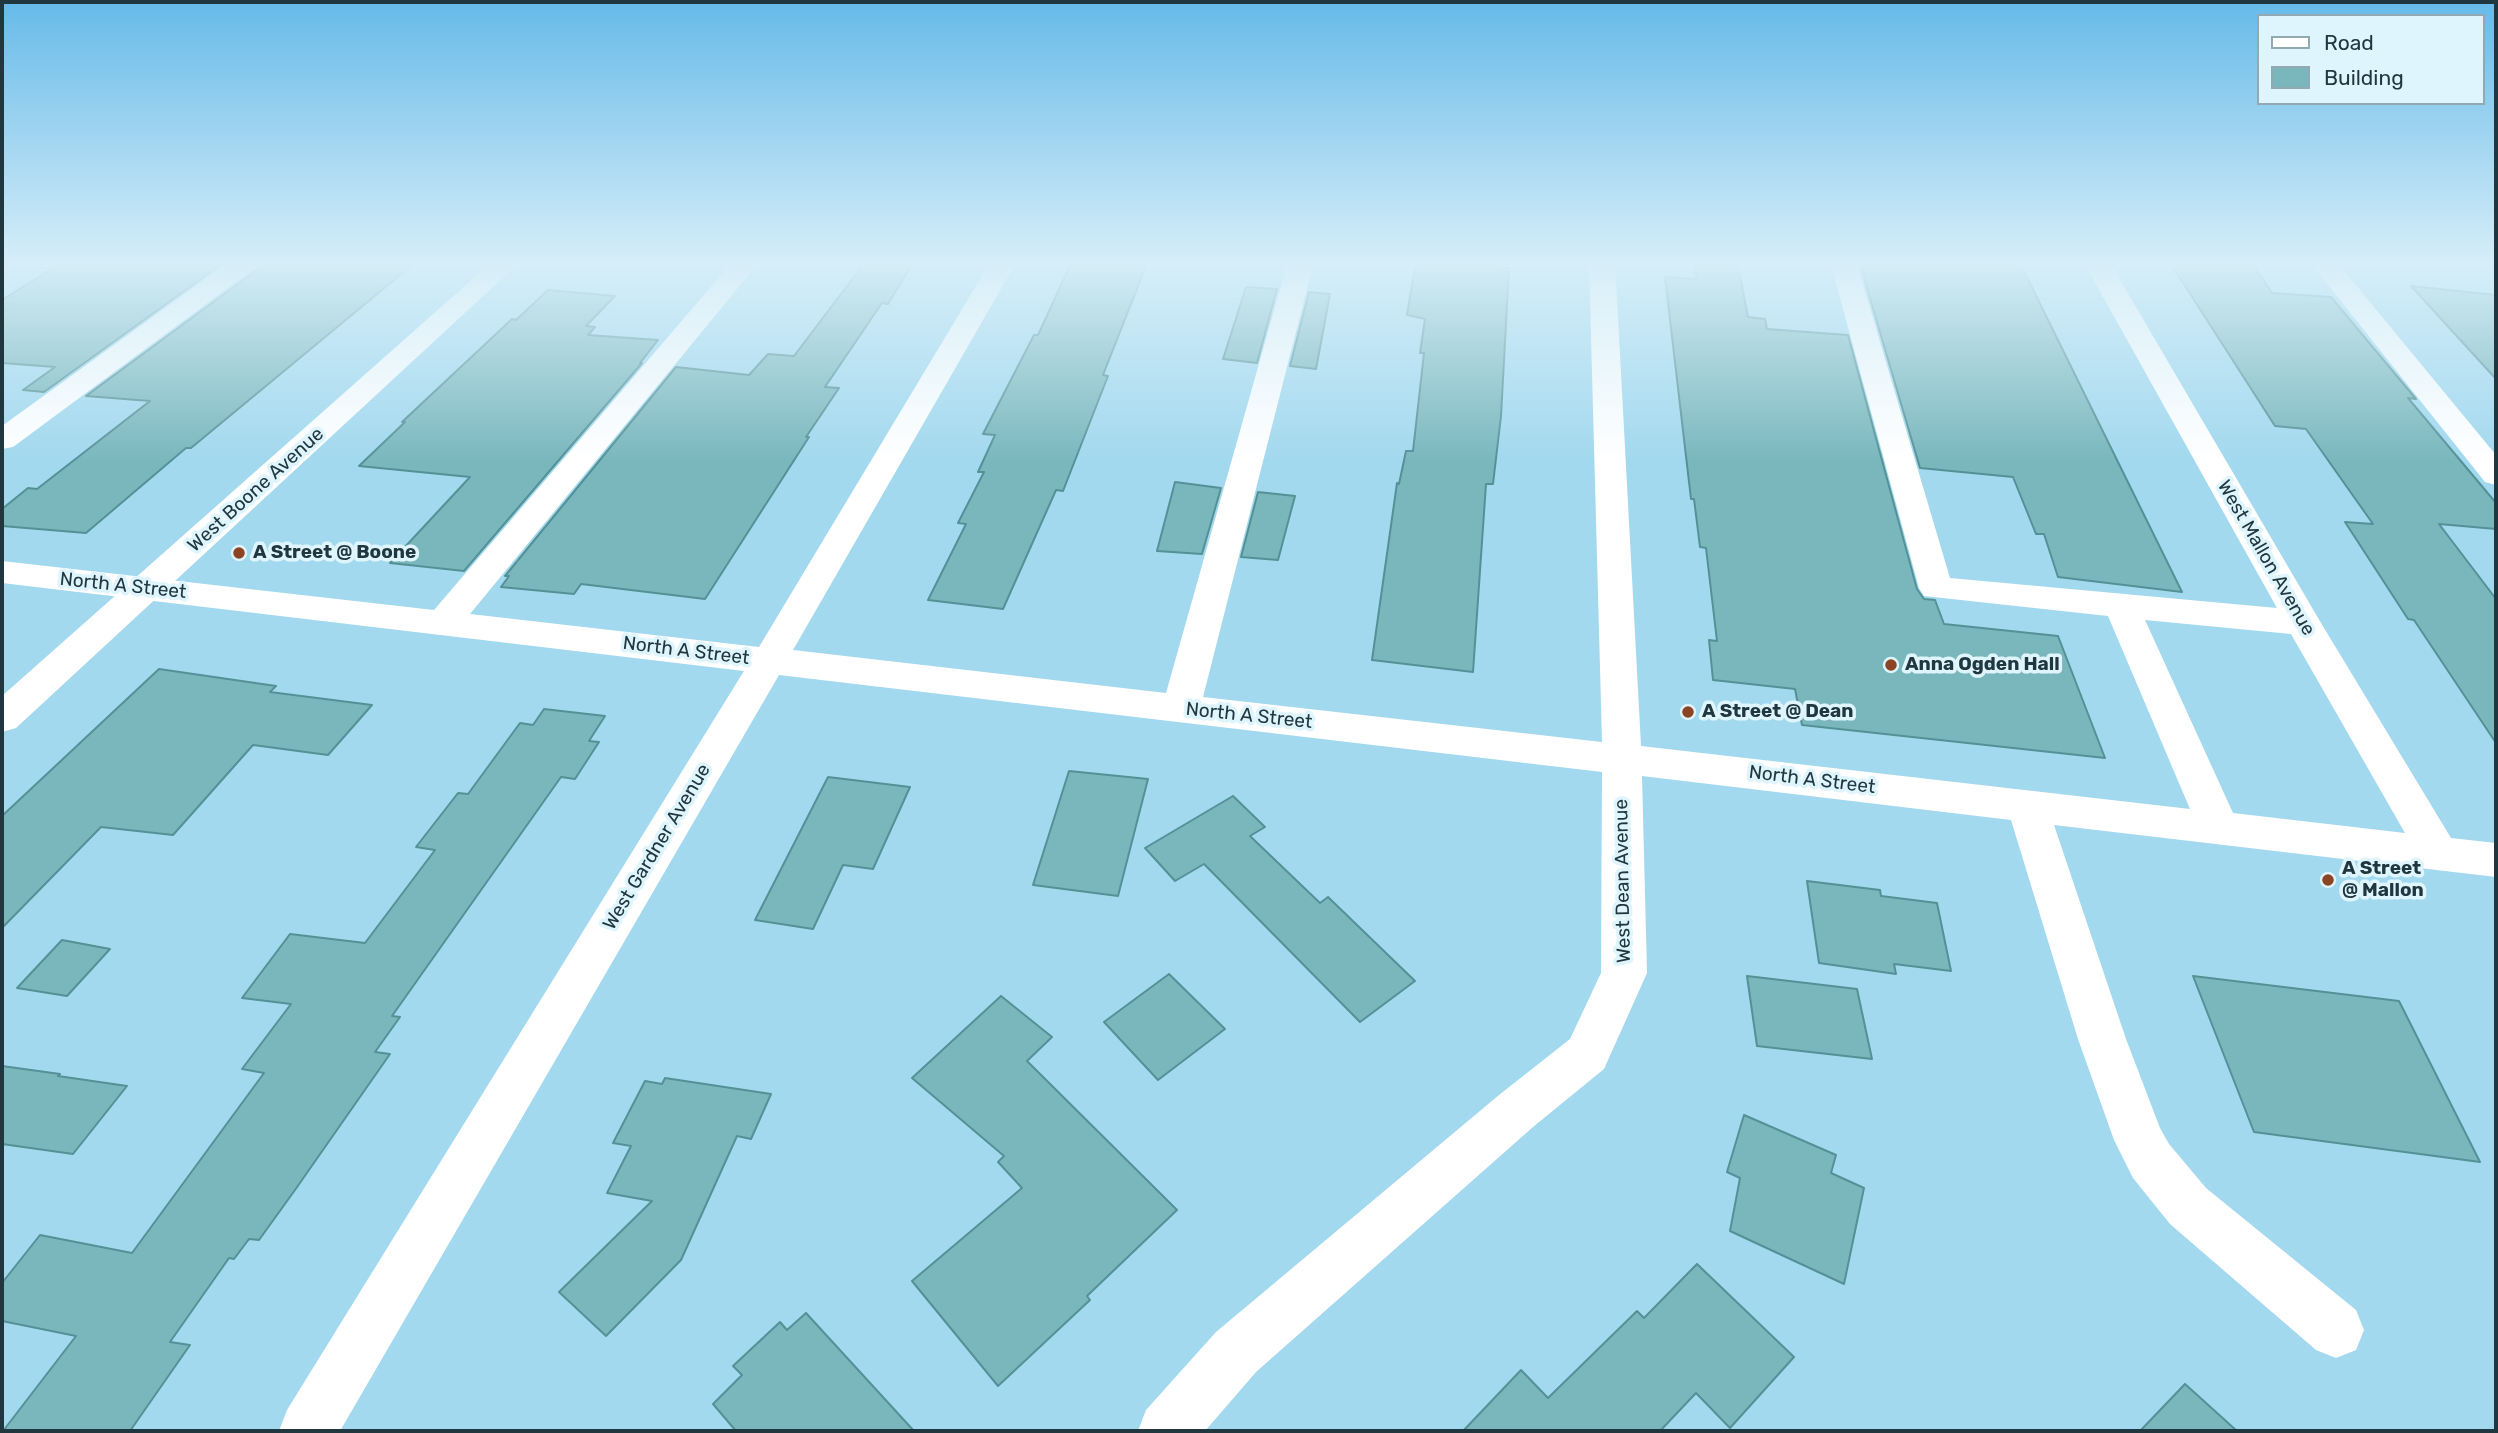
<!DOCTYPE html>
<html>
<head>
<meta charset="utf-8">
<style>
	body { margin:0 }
	#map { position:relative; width:2498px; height:1433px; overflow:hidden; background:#a3d9ef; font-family:Rubik,sans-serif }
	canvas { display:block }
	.frame { position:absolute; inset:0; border:4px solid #21373f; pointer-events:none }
	.legend { position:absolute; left:2257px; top:14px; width:228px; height:91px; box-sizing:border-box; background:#dff5fd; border:2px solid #93a9b1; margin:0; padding:9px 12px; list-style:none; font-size:21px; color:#21373f }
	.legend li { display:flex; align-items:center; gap:14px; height:35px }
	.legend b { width:35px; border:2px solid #93a9b1 }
</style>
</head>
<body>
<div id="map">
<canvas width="2498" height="1433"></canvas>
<div class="frame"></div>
<ul class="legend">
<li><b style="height:9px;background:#fff"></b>Road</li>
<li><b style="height:19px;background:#7ab7bd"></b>Building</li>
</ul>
</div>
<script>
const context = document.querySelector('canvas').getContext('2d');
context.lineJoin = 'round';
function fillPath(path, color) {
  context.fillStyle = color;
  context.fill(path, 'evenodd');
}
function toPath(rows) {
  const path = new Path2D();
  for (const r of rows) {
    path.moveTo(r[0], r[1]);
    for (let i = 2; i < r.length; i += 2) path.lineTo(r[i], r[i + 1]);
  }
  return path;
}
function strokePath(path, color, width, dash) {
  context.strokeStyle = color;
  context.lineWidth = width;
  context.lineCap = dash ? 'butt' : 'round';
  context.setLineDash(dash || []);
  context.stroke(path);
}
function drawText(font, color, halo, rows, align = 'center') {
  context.font = font + ' Rubik,sans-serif';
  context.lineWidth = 7;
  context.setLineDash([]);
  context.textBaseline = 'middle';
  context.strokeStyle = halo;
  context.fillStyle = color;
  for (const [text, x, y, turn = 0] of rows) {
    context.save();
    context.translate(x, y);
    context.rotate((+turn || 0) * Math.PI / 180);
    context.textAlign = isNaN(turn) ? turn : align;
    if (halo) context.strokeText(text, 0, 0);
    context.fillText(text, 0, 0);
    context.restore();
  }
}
const building = toPath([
	[64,261,226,261,44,392,23,390,55,367,2,363,2,300,64,261],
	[263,261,417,261,191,448,186,448,86,533,2,526,2,509,28,488,37,489,150,401,86,396,258,269,263,261],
	[866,261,914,261,888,304,882,303,825,387,839,388,806,437,809,437,705,599,581,584,574,594,501,587,509,576,505,576,676,367,749,375,768,354,794,356,866,261],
	[1072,261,1146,266,1103,375,1108,376,1063,491,1056,490,1003,609,928,600,966,524,958,523,984,472,978,472,995,435,983,434,1034,335,1038,335,1072,261],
	[1416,261,1509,268,1501,416,1493,484,1486,484,1473,672,1372,660,1397,483,1399,484,1406,451,1413,451,1424,353,1420,353,1425,319,1407,315,1416,261],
	[1693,261,1737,261,1748,317,1765,319,1767,329,1848,335,1917,589,1924,599,1935,600,1944,624,2058,636,2105,758,1802,725,1795,689,1713,680,1709,640,1717,641,1706,548,1700,547,1694,499,1691,499,1665,277,1697,279,1693,261],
	[1859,261,2019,261,2182,592,2058,577,2044,534,2036,534,2013,477,1920,468,1859,261],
	[2169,261,2254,266,2272,293,2331,297,2416,399,2408,398,2496,503,2496,529,2439,524,2496,599,2496,743,2414,620,2408,619,2345,522,2373,524,2306,429,2275,426,2169,261],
	[2411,286,2496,295,2496,379,2411,286],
	[1246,287,1277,289,1257,363,1223,359,1246,287],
	[548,290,615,296,586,326,595,327,588,335,658,340,640,363,642,363,464,571,390,563,470,477,359,466,405,422,402,422,512,319,516,320,548,290],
	[1309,292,1330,294,1316,369,1290,366,1309,292],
	[1175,482,1221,488,1202,554,1157,551,1175,482],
	[1258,492,1295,496,1278,560,1241,557,1258,492],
	[159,669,276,686,270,692,372,705,328,755,253,745,173,835,101,827,2,928,2,816,159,669],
	[544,709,605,716,589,741,599,742,575,779,561,777,392,1016,400,1017,375,1052,390,1054,295,1190,259,1240,249,1239,234,1259,229,1258,170,1342,190,1345,130,1431,3,1431,76,1336,2,1321,2,1283,40,1235,132,1253,264,1073,242,1069,291,1004,242,998,290,934,365,943,435,850,416,847,458,793,468,794,520,723,533,725,544,709],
	[1069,771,1148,779,1118,896,1033,885,1069,771],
	[828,777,910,787,873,869,843,865,813,929,755,920,828,777],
	[1233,796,1265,827,1250,836,1320,903,1328,897,1415,981,1360,1022,1204,864,1175,881,1145,848,1233,796],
	[1807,881,1880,890,1881,896,1937,903,1951,971,1894,964,1896,974,1819,963,1807,881],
	[62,940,110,949,67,996,17,988,62,940],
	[1169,974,1225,1029,1158,1080,1104,1022,1169,974],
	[1747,976,1857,989,1872,1059,1757,1046,1747,976],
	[2193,976,2399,1001,2480,1162,2254,1132,2193,976],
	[1001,996,1052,1037,1027,1061,1177,1210,1087,1296,1090,1300,998,1386,912,1281,1022,1188,998,1162,1004,1156,912,1078,1001,996],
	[2,1066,60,1074,58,1076,127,1086,73,1154,2,1144,2,1066],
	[665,1078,771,1094,751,1139,737,1136,681,1260,606,1336,559,1292,652,1201,607,1193,631,1146,613,1143,645,1081,662,1084,665,1078],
	[1744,1115,1836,1155,1831,1173,1864,1188,1844,1284,1730,1231,1740,1178,1727,1172,1744,1115],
	[1697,1264,1794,1357,1730,1428,1696,1393,1660,1431,1463,1431,1521,1370,1548,1398,1637,1311,1644,1318,1697,1264],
	[806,1313,914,1431,736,1431,713,1404,742,1375,733,1366,780,1322,787,1330,806,1313],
	[2185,1384,2237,1431,2140,1431,2185,1384]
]);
fillPath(building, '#7ab7bd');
strokePath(building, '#549196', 2);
fillPath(toPath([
	[230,261,260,261,256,267,13,447,2,449,2,426,230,261],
	[733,261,760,261,470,614,759,647,991,261,1017,261,793,650,1166,693,1288,261,1314,261,1203,697,1602,742,1589,261,1615,261,1641,746,2190,809,2108,616,1924,596,1919,588,1830,261,1856,261,1950,578,2277,608,2083,261,2109,261,2321,623,2451,838,2496,843,2496,877,2054,825,2126,1039,2160,1128,2169,1144,2206,1188,2356,1310,2364,1330,2356,1350,2336,1358,2316,1350,2170,1224,2133,1178,2114,1140,2078,1039,2011,820,1642,776,1647,973,1604,1069,1533,1127,1256,1372,1205,1431,1138,1431,1146,1410,1216,1332,1499,1095,1570,1039,1601,973,1602,772,779,675,340,1431,279,1431,287,1410,744,671,2,583,2,561,434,610,733,261],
	[2145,620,2291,634,2405,833,2233,813,2145,620],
	[2309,261,2336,261,2496,455,2496,485,2485,482,2309,261]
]), '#fff');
fillPath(toPath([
	[493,261,521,261,16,728,2,732,2,696,493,261]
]), '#fff');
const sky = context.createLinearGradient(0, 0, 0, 461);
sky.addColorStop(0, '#66bae9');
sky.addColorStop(0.57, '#d6eef8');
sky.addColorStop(1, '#d6eef800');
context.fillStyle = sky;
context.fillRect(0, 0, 2498, 461);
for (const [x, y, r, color] of [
	[239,553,7,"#8c4423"],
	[1891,665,7,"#8c4423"],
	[1688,712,7,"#8c4423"],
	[2328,880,7,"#8c4423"]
]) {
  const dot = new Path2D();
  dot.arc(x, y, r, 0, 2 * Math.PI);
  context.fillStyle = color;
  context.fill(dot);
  strokePath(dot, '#dff5fd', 2.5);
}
drawText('19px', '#21373f', '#dff5fd', [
	["West Boone Avenue",256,490,-42],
	["West Mallon Avenue",2266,558,60],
	["North A Street",123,586,6],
	["North A Street",686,651,7],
	["North A Street",1249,716,6],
	["North A Street",1812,780,7],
	["West Gardner Avenue",657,847,-59],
	["West Dean Avenue",1623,881,-91]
]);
drawText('bold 19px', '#21373f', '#dff5fd', [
	["A Street @ Boone",253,553],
	["Anna Ogden Hall",1905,665],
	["A Street @ Dean",1702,712],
	["A Street",2342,869],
	["@ Mallon",2342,891]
], 'left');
</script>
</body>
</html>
